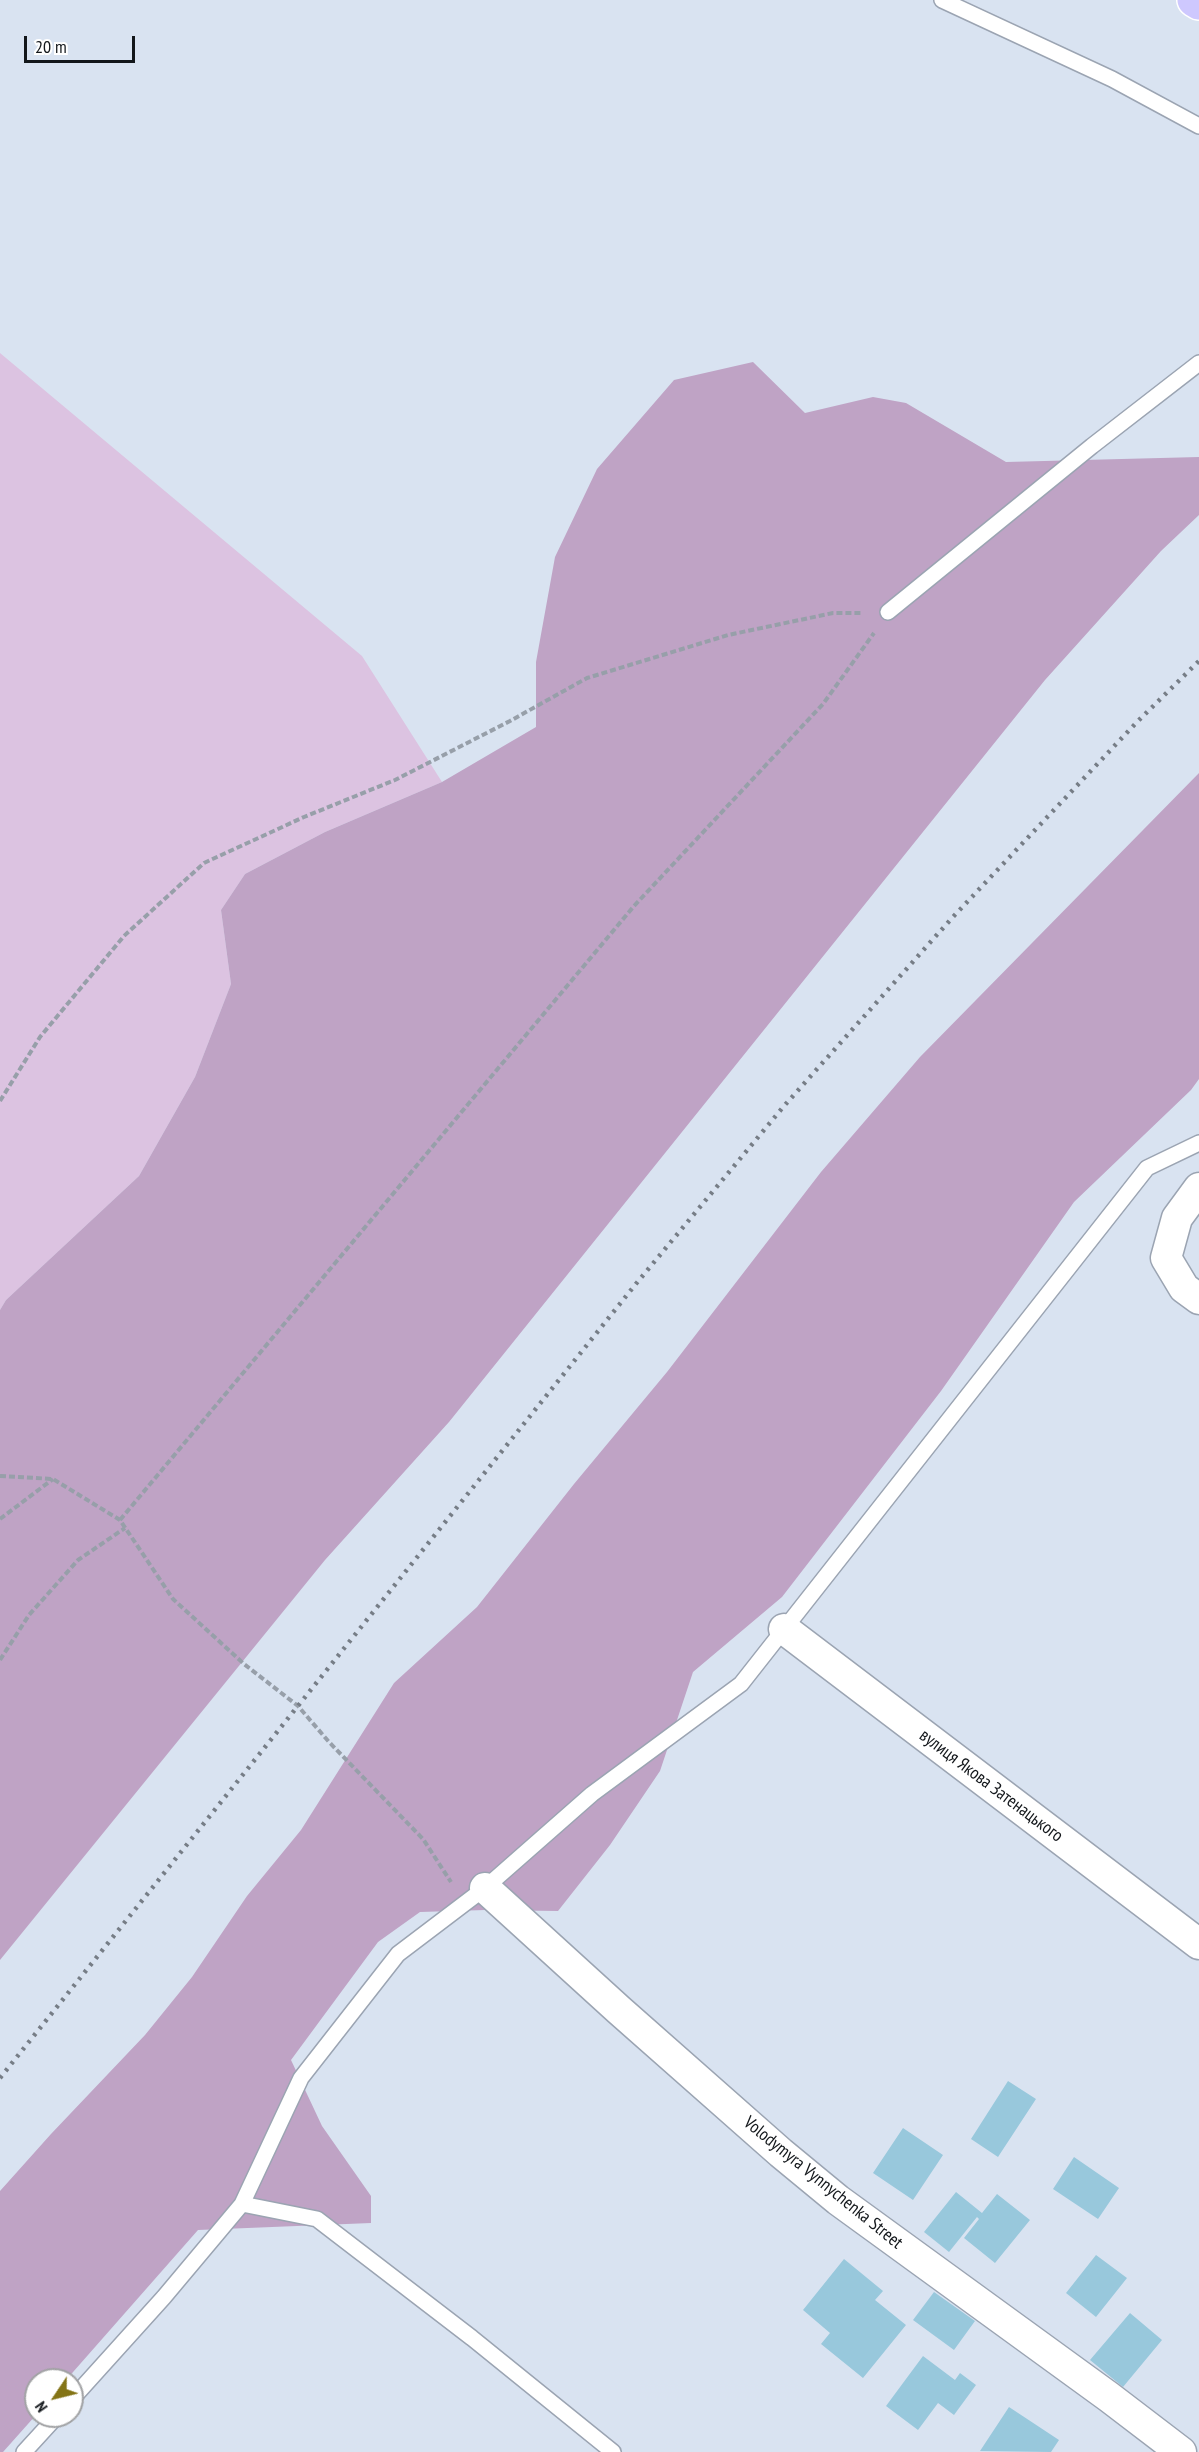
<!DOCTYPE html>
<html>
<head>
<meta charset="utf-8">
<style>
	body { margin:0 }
	#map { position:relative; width:1199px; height:2452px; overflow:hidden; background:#d9e3f1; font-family:"PT Sans Narrow",sans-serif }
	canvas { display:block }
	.north { position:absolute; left:24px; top:2368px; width:60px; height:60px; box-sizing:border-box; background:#fff; border:2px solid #a1a2a4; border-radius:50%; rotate:235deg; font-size:16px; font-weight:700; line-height:24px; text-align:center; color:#13171b }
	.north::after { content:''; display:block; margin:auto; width:21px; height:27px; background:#847416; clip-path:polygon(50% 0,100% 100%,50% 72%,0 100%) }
	.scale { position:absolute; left:24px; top:36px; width:111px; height:27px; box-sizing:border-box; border:3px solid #13171b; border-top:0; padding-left:8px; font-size:18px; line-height:21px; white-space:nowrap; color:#13171b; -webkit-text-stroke:4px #fff; paint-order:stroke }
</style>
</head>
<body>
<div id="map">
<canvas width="1199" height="2452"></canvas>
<div class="north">N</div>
<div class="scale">20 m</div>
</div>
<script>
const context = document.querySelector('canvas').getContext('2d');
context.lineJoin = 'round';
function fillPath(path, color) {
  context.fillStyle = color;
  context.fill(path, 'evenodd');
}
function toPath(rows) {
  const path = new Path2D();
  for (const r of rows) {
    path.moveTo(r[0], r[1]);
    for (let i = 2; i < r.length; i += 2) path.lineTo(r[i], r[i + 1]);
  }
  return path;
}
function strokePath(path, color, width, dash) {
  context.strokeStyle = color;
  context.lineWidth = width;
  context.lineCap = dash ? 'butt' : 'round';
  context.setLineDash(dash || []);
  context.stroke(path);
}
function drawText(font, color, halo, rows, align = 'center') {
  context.font = font + ' "PT Sans Narrow",sans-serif';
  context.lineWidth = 4.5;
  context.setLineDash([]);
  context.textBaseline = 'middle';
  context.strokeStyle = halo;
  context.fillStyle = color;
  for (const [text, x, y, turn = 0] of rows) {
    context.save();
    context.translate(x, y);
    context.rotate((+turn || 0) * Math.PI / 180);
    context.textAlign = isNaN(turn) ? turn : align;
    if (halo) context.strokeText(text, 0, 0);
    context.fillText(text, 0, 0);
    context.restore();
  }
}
fillPath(toPath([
	[0,353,362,656,442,782,325,832,245,874,221,910,231,984,195,1077,139,1176,6,1300,0,1310]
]), '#dcc3e1');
fillPath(toPath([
	[753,362,805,413,873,397,906,403,1006,462,1199,457,1199,515,1161,551,1045,680,449,1422,325,1560,0,1960,0,1310,6,1300,139,1176,195,1077,231,984,221,910,245,874,325,832,442,782,536,727,536,662,555,557,597,469,674,380],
	[1199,773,1199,1079,1191,1090,1074,1202,941,1391,782,1597,693,1672,660,1771,610,1845,558,1911,485,1910,420,1912,378,1942,291,2060,322,2126,371,2196,371,2223,198,2230,66,2380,36,2380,36,2415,3,2452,0,2452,0,2191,51,2134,145,2035,192,1977,247,1896,301,1830,394,1683,477,1607,574,1484,667,1372,821,1172,920,1057]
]), '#bfa3c5');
fillPath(toPath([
	[1008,2081,1036,2099,998,2157,971,2139],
	[903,2128,943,2155,913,2200,873,2173],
	[1074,2157,1119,2188,1098,2219,1053,2189],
	[956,2192,982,2213,997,2194,1030,2220,995,2263,964,2238,979,2219,977,2217,949,2252,924,2232],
	[1096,2255,1127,2278,1096,2317,1066,2293],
	[844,2259,883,2291,875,2300,906,2325,863,2378,821,2344,830,2333,803,2310],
	[934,2292,975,2321,954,2350,913,2320],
	[1130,2313,1162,2340,1123,2387,1090,2360],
	[923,2356,955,2380,960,2373,976,2385,954,2415,938,2403,918,2430,886,2406],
	[1009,2407,1059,2440,1051,2452,980,2451]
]), '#98c8dc');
const service = toPath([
	[942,0,1112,79,1199,126],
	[888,612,1092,446,1199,363],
	[242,2204,317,2219,472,2338,613,2452],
	[72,2399,164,2297,242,2204,301,2078,398,1954,485,1888,592,1794,741,1684,1147,1168,1199,1143],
	[24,2452,57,2416]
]);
const minor = toPath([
	[1199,1188,1177,1218,1166,1258,1184,1288,1199,1299],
	[784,1629,1199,1944],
	[485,1888,619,2010,781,2153,838,2200,1109,2397,1181,2452]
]);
const trunk = toPath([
	[1194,0,1199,3]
]);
strokePath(service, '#9ba4b2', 18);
strokePath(minor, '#9ba4b2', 33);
strokePath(trunk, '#fff', 36);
strokePath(toPath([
	[0,1101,40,1037,124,936,204,863,304,817,395,780,510,721,587,678,728,635,833,613,863,613],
	[0,1476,53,1479,120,1520,173,1599,244,1664,298,1706,329,1742,423,1839,451,1882],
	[0,1519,53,1479],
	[120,1520,634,906,823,704,874,633],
	[0,1660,29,1615,78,1560,125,1528]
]), '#979fa9', 4, [6, 3]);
strokePath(service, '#fff', 15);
strokePath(minor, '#fff', 30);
strokePath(trunk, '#cec8fe', 33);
strokePath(toPath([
	[0,2078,635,1285,784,1106,952,918,1137,722,1199,661]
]), '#767d86', 4.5, [3, 6]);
drawText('18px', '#13171b', '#fff', [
	["вулиця Якова Затенацького",991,1786,37],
	["Volodymyra Vynnychenka Street",823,2183,39]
]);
</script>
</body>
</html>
